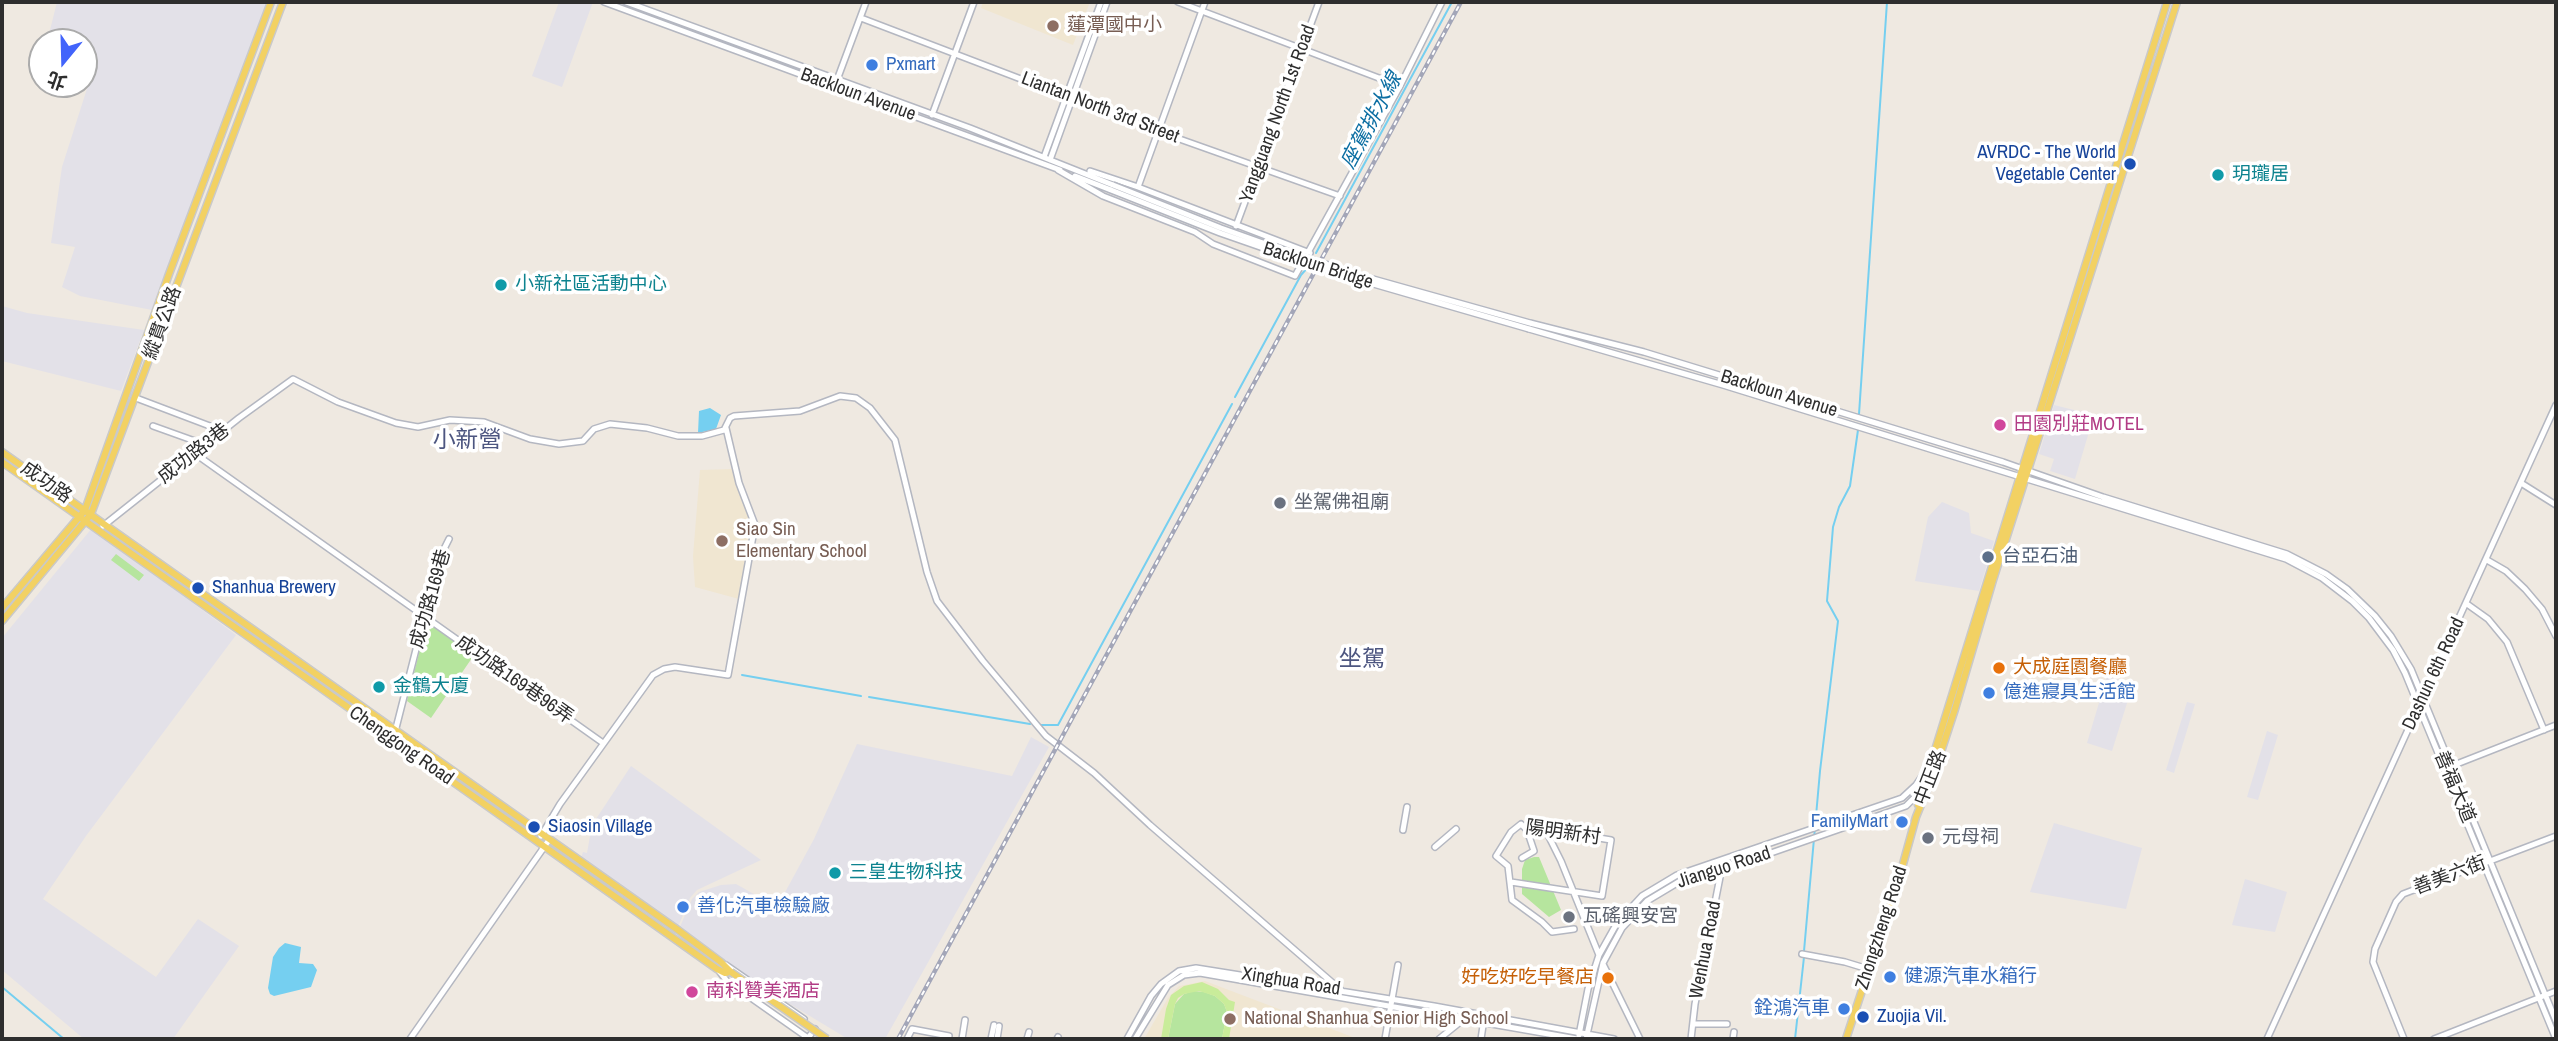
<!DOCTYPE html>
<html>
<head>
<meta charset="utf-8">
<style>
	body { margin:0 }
	#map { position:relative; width:2558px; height:1041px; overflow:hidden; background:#efe9e1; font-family:"Archivo Narrow","Noto Sans TC",sans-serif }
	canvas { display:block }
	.frame { position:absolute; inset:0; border:4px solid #2e2e2e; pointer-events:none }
	.north { position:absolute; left:28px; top:28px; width:70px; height:70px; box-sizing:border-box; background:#fff; border:2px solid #ababab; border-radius:50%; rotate:199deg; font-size:19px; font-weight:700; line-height:28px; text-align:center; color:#2e2e2e }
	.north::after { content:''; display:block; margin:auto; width:24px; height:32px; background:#4264fb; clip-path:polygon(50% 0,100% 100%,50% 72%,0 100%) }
</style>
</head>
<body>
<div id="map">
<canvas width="2558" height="1041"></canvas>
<div class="frame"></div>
<div class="north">北</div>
</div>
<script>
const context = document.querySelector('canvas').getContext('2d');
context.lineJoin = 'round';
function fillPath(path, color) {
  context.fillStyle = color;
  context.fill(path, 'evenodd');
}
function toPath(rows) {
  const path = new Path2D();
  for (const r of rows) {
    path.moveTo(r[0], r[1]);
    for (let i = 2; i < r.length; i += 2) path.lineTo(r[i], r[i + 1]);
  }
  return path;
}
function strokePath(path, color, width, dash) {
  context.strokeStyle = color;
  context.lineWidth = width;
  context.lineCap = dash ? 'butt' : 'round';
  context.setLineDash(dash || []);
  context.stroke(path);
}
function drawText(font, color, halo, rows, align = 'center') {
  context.font = font + ' "Archivo Narrow","Noto Sans TC",sans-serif';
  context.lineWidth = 7;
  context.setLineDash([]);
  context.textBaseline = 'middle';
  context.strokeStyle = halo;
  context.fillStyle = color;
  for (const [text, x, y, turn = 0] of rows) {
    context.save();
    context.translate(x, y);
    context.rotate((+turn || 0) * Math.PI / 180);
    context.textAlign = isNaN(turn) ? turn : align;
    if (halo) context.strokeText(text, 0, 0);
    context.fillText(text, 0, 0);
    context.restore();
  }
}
fillPath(toPath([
	[57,2,268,2,152,310,80,296,62,287,75,247,51,243,62,167,92,73,84,68,84,42,47,42],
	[559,2,593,2,562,87,532,76],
	[2,306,27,313,144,330,121,391,2,361],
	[2054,405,2094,415,2075,479,2050,471,2054,459,2039,454],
	[1942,502,1969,513,1971,533,1994,541,1979,591,1915,581,1928,517],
	[92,528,236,635,86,836,43,899,156,977,198,919,239,946,173,1039,84,1039,2,970,2,638],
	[2107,676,2133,684,2112,751,2087,743],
	[2187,702,2195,704,2174,773,2166,770],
	[2267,731,2278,735,2258,800,2247,797],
	[1031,737,1049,747,885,1039,848,1039,770,992,679,929,692,899,699,892,721,885,736,884,777,907,814,839,857,744,1012,776],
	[631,766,761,860,697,890,690,898,678,927,581,858,583,852,587,853,592,825],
	[2054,823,2142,848,2126,909,2030,892],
	[2245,879,2287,892,2275,932,2232,925]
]), '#e3e1e8');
fillPath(toPath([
	[983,2,1090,2,1073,45,981,8],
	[733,469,739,494,753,526,739,599,695,587,693,556,700,470],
	[1205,981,1358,1039,1144,1039,1168,998,1179,986]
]), '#f0e6d1');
fillPath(toPath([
	[116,554,144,575,139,581,111,560],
	[427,621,474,655,431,718,407,701],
	[1534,857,1539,857,1561,910,1549,917,1522,894,1522,869,1525,860],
	[1194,991,1204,992,1215,996,1224,1004,1227,1012,1222,1039,1168,1039,1175,1004,1184,994]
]), '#b6e59e');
fillPath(toPath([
	[1202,982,1218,989,1229,1000,1235,1002,1229,1039,1222,1039,1227,1012,1224,1004,1215,996,1199,991,1184,994,1178,998,1175,1004,1168,1039,1161,1039,1166,1009,1171,995,1184,986]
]), '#c9ec9a');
fillPath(toPath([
	[710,408,721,415,716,429,698,433,699,411],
	[285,943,301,947,299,963,313,964,317,970,311,987,274,996,270,994,268,988,273,957,279,948]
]), '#75cff0');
strokePath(toPath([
	[1316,253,1452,2],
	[1235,397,1301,275,1308,267],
	[1859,414,1887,2],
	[742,675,861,696],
	[869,697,1030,724],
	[1041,725,1058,725,1232,404],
	[1804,951,1820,771,1838,621,1827,601,1833,527,1839,507,1850,486,1858,430],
	[2,987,64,1039],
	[1795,1039,1804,957]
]), '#75cff0', 2);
const minor = toPath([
	[604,2,1060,170],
	[626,2,970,128,1113,185],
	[1178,2,1400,86],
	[861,18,1157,131,1340,196],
	[837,80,866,2],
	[932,115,974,2],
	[1044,157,1101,2],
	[1050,160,1107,2],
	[1058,170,1103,196,1195,232,1213,244,1295,276,1400,86,1442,2],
	[1090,171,1138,187,1310,253],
	[1075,176,1111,190],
	[1138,187,1205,2],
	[1236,226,1319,2],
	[1530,323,1644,352,2003,462,2103,497,2287,554,2326,574,2347,589,2375,616,2391,636,2411,669,2556,1021],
	[1529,329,1723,385,2286,559,2322,578,2352,601,2369,618,2393,650,2405,673,2556,1039],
	[136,398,223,431],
	[153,426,206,445],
	[194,453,603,743],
	[2521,483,2556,505],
	[103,526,239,418,293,379,338,402,396,423,418,427,450,420,484,422,530,439,559,444,583,441,594,429,610,424,647,428,678,436,702,436,724,430,730,418,734,416,800,411,840,396,856,398,870,408,895,440,927,572,937,601,983,661,1046,736,1094,773,1150,825,1342,991],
	[2487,560,2506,571,2525,589,2542,609,2556,636],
	[2467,604,2488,619,2507,642,2544,730],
	[391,739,395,732,439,559,449,539],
	[2449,767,2556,725],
	[1545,829,1561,861,1599,955],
	[1403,830,1407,807],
	[541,836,560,804,653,675,664,669,675,667,728,675,755,525,739,483,726,428],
	[1435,847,1456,829],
	[1522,858,1534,851,1527,830],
	[1511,882,1602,896,1611,840,1545,829,1527,830,1521,824,1511,832,1496,856,1508,866,1512,900,1542,922,1552,932,1574,929],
	[1802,954,1845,962,1868,969],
	[1603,964,1640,1039],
	[726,965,804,1019],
	[719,971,727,981,808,1038,815,1029],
	[1694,1024,1727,1024],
	[1579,1035,1588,989,1599,955,1617,923,1642,896,1677,875,1902,798,1916,785,1927,769],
	[410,1039,549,840],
	[907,1039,912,1029,949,1036],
	[962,1039,965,1020],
	[991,1039,994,1025],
	[997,1039,999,1026],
	[1027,1039,1029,1032],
	[1057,1039,1058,1037],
	[1127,1039,1151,996,1161,984,1179,971,1196,968,1434,1006,1614,1039],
	[1135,1039,1168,985,1184,975,1200,973,1577,1039],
	[1385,1039,1398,965],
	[1439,1039,1464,1019],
	[1481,1039,1484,1019],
	[1586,1039,1603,963,1622,928,1647,901,1682,880,1768,854,1906,806,1920,792],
	[1691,1039,1695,1004,1722,867],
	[1733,1039,1734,1032],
	[2267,1039,2556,405],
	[2404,1039,2373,962,2375,949,2396,902,2403,894,2556,836],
	[2434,1039,2556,991]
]);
const major = toPath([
	[2,452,678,930,721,962,731,972],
	[2,462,717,969,725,973,731,972],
	[2,608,85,510,169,274,271,2],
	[2,621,91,514,283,2],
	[1918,805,2167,2],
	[1846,1039,1900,875,1916,817,1935,770,1955,709,1993,580,2177,2]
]);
strokePath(minor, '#b4b7c1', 8);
strokePath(major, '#c9c9c9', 9);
strokePath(minor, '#fff', 5);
strokePath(major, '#f2d163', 6);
const rail = toPath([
	[898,1039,1461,2]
]);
strokePath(rail, '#a3a6b8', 4.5);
strokePath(rail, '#fff', 2, [5]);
const minorBridge = toPath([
	[1113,185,1221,228,1291,253,1366,277,1530,323],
	[1111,190,1220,233,1332,272,1529,329]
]);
const majorBridge = toPath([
	[731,972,827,1039]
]);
strokePath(minorBridge, '#b4b7c1', 8, []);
strokePath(majorBridge, '#c9c9c9', 9, []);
strokePath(minorBridge, '#fff', 5);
strokePath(majorBridge, '#f2d163', 6);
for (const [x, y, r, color] of [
	[1053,26,7,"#8d6e63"],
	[872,65,7,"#3f7fe0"],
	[2130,164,7,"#1a4fb4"],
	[2218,175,7,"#0f9aa8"],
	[501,285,7,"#0f9aa8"],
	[2000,425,7,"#d1479c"],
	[1280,503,7,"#6b7280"],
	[722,541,7,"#8d6e63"],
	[1988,557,7,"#5c6f8a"],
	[198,588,7,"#1a4fb4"],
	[1999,668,7,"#e8710a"],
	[379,687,7,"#0f9aa8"],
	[1989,693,7,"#3f7fe0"],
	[1902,822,7,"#3f7fe0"],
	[534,827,7,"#1a4fb4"],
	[1928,838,7,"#6b7280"],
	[835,873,7,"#0f9aa8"],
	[683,907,7,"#3f7fe0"],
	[1569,917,7,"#6b7280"],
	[1890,977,7,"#3f7fe0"],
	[1608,978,7,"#e8710a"],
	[692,992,7,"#d1479c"],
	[1844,1009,7,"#3f7fe0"],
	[1863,1017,7,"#1a4fb4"],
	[1230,1019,7,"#8d6e63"]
]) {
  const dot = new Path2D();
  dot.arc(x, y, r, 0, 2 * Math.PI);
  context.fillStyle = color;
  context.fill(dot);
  strokePath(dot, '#fff', 2.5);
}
drawText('19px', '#785e54', '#fff', [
	["蓮潭國中小",1067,26],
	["Siao Sin",736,530],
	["Elementary School",736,552],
	["National Shanhua Senior High School",1244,1019]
], 'left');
drawText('19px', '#366cbe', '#fff', [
	["Pxmart",886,65],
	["億進寢具生活館",2003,693],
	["FamilyMart",1888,822,"right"],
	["善化汽車檢驗廠",697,907],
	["健源汽車水箱行",1904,977],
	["銓鴻汽車",1830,1009,"right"]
], 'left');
drawText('19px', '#2e2e2e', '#fff', [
	["Backloun Avenue",858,95,20],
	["Liantan North 3rd Street",1100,108,21],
	["Yangguang North 1st Road",1278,114,-70],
	["Backloun Bridge",1318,266,18],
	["縱貫公路",163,323,-70],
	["Backloun Avenue",1779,394,17],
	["成功路3巷",194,454,-38],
	["成功路",46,483,35],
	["成功路169巷",431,599,-74],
	["Dashun 6th Road",2434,674,-65],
	["成功路169巷96弄",514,680,35],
	["Chenggong Road",401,746,35],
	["中正路",1931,778,-69],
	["善福大道",2454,787,67],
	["陽明新村",1563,833,8],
	["Jianguo Road",1724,868,-18],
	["善美六街",2450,876,-21],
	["Zhongzheng Road",1882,928,-72],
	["Wenhua Road",1706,950,-79],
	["Xinghua Road",1291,982,9]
]);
drawText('19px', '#164399', '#fff', [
	["AVRDC - The World",2116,153,"right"],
	["Vegetable Center",2116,175,"right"],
	["Shanhua Brewery",212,588],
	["Siaosin Village",548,827],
	["Zuojia Vil.",1877,1017]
], 'left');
drawText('19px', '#0d838f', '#fff', [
	["玥瓏居",2232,175],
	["小新社區活動中心",515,285],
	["金鶴大廈",393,687],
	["三皇生物科技",849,873]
], 'left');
drawText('19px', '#b23c85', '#fff', [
	["田園別莊MOTEL",2014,425],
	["南科贊美酒店",706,992]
], 'left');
drawText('19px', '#5b616d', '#fff', [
	["坐駕佛祖廟",1294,503],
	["元母祠",1942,838],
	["瓦磘興安宮",1583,917]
], 'left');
drawText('19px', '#4e5e75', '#fff', [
	["台亞石油",2002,557]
], 'left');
drawText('19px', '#c56008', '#fff', [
	["大成庭園餐廳",2013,668],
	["好吃好吃早餐店",1594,978,"right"]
], 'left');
drawText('italic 21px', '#0d6fa3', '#fff', [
	["座駕排水線",1372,121,-62]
]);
drawText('23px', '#4d5680', '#fff', [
	["小新營",467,441],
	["坐駕",1362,660]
]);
</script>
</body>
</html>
